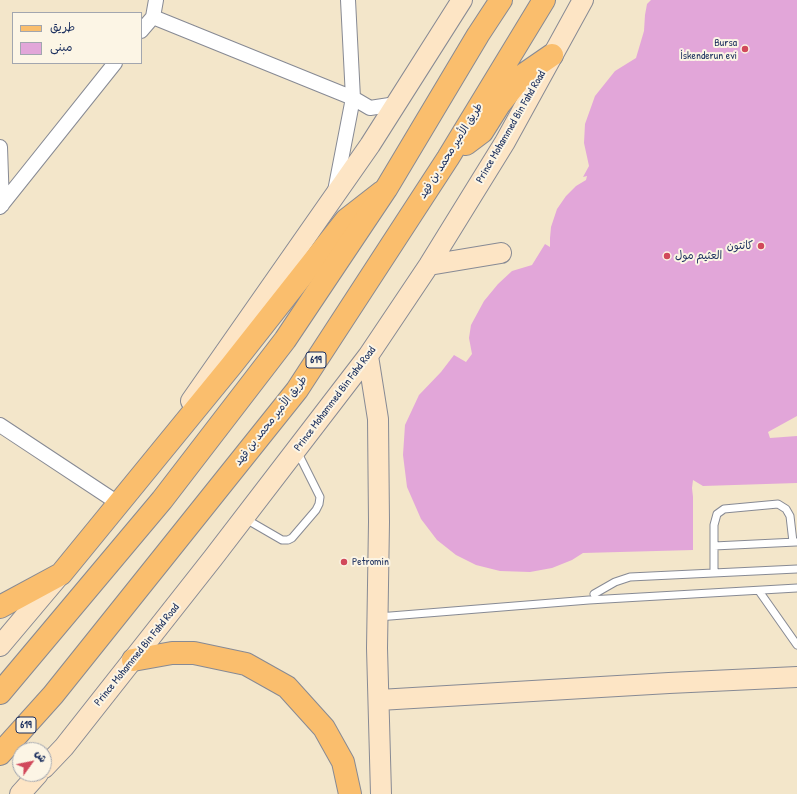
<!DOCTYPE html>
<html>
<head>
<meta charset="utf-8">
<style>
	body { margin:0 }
	#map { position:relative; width:797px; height:794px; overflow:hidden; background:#f3e6ca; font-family:"Patrick Hand","Playpen Sans Arabic",sans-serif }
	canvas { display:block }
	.legend { position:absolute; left:12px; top:12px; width:130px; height:52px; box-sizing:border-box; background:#fcf5e5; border:1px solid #a2a6af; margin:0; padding:5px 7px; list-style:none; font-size:12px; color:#1b2f5e }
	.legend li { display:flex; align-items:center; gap:8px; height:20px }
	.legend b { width:20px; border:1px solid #a2a6af }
	.north { position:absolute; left:12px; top:742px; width:40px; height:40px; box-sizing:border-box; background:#fcf5e5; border:1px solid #a2a6af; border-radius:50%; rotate:57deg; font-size:11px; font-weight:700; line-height:16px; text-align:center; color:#1b2f5e }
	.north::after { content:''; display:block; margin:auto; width:14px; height:18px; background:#d1495b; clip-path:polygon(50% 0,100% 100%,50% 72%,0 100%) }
</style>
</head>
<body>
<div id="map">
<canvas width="797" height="794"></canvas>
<ul class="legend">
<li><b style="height:5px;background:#fabe6d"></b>طريق</li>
<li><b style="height:11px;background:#e2a6d9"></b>مبنى</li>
</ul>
<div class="north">ش</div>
</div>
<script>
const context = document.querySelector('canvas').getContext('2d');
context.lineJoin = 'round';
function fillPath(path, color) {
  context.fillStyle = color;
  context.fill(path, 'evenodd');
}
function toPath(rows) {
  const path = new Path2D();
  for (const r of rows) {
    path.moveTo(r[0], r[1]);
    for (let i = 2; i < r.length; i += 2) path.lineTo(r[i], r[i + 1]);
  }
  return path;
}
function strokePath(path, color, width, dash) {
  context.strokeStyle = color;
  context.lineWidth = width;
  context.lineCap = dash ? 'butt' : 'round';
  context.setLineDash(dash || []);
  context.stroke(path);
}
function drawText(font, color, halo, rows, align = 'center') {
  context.font = font + ' "Patrick Hand","Playpen Sans Arabic",sans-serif';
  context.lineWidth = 4;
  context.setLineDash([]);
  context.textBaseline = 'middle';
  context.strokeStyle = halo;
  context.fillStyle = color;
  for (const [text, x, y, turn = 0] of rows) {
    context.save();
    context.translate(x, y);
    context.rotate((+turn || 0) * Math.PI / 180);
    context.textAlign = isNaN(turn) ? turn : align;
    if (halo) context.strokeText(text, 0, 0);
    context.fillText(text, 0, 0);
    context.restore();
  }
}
fillPath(toPath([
	[651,0,797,0,797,416,768,432,770,438,797,436,797,483,703,486,693,480,692,488,693,497,693,550,583,553,572,560,552,568,530,572,500,571,476,565,456,555,437,540,421,519,407,487,403,455,405,425,419,395,441,372,454,355,466,362,472,354,469,338,471,325,484,301,498,284,512,271,532,265,545,244,550,247,550,238,551,227,557,209,566,196,576,186,586,180,587,176,583,177,589,166,584,143,585,124,595,96,615,71,636,58,644,31,645,15,647,4]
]), '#e2a6d9');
const lane = toPath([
	[244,518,282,540,288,540,292,538,316,510,319,504,320,497,297,451],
	[714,546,796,542],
	[714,573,714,525,717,514,724,509,778,504,786,509,790,516,793,542],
	[759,591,797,645],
	[594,594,615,582,630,577,797,569],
	[378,617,589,600,797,588]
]);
const street = toPath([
	[153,17,353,98,348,0],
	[141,31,153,17,156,0],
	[0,147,2,205],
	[335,191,353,98,370,108,396,104],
	[0,207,115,63],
	[0,425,118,503]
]);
const secondary = toPath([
	[429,265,501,253],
	[368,356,378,419,379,522,377,648,381,794],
	[191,401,370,145,462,0],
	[0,646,59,576],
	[379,700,669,683,797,677],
	[44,768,64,747,213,558,368,356,429,265,505,142,583,0],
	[20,794,38,774]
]);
const primary = toPath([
	[0,607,61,574,231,366,346,220,382,192]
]);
const highway = toPath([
	[466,144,482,132,499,105,523,75,552,55],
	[133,660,172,653,194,653,246,664,287,687,324,728,343,762,350,794],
	[0,693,162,500,285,340,386,189,478,35,501,0],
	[0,754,53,695,297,390,448,158,544,0]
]);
strokePath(lane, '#878a94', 9);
strokePath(street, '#878a94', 16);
strokePath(secondary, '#878a94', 22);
strokePath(primary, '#878a94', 24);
strokePath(highway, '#878a94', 24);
strokePath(lane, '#fff', 7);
strokePath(street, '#fff', 14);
strokePath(secondary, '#fde5c5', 20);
strokePath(primary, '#fabe6d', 22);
strokePath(highway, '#fabe6d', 22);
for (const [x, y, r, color] of [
	[745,49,4,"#d1495b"],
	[761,246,4,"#d1495b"],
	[667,256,4,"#d1495b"],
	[344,562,4,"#d1495b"]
]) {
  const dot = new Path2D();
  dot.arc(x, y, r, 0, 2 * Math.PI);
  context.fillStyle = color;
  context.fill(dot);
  strokePath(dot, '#fcf5e5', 1.5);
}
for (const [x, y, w] of [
	[316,360,20],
	[26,725,20]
]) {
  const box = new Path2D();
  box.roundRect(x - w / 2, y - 8, w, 16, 3);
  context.fillStyle = '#fcf5e5';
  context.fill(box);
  strokePath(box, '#1b2f5e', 1);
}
drawText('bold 10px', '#1b2f5e', null, [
	["619",316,360],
	["619",26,725]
]);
drawText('11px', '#1b2f5e', '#fcf5e5', [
	["Bursa",737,43],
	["İskenderun evi",737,56],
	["كانتون",753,246],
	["العثيم مول",675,256,"left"],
	["Petromin",352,562,"left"]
], 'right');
drawText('11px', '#1b2f5e', '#fcf5e5', [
	["Prince Mohammed Bin Fahd Road",511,127,-60],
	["طريق الأمير محمد بن فهد",451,151,-58],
	["Prince Mohammed Bin Fahd Road",335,399,-53],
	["طريق الأمير محمد بن فهد",271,421,-52],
	["Prince Mohammed Bin Fahd Road",137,655,-51]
]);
</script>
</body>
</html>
